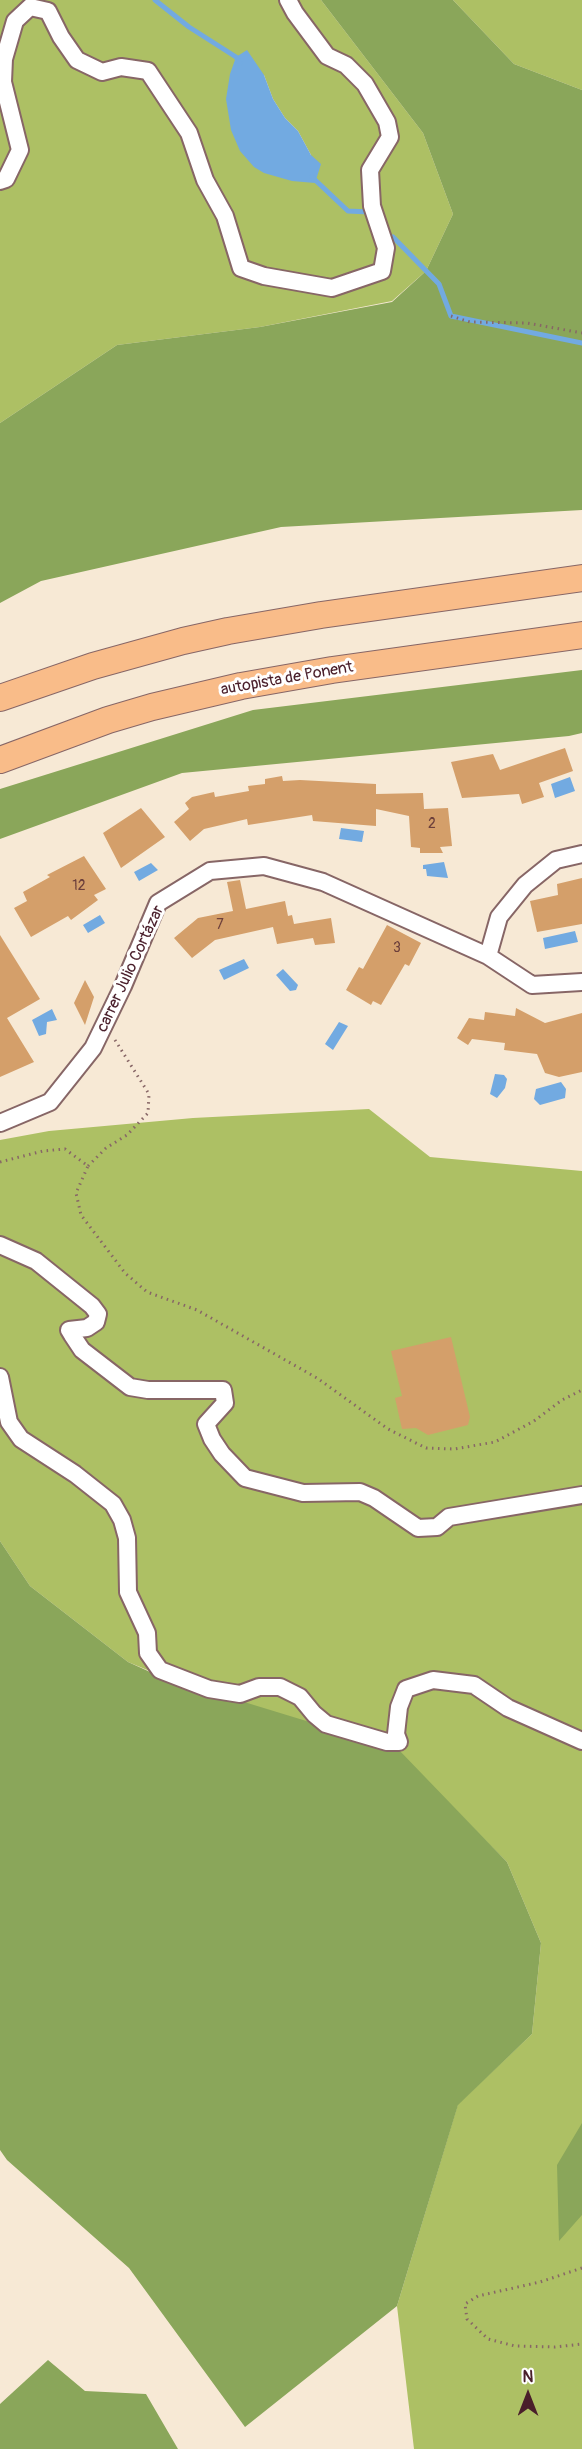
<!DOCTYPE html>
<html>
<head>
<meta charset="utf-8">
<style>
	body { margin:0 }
	#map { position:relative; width:582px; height:2449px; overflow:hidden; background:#f7e9d5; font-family:Pangolin,sans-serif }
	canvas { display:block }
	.north { position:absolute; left:498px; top:2365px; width:60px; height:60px; -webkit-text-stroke:4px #fff; paint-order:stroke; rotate:0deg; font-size:16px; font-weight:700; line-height:24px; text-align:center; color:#4a1f2b }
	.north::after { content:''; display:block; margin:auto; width:21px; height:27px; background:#4a1f2b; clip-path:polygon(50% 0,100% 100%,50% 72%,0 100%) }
</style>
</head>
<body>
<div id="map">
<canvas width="582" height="2449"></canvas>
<div class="north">N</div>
</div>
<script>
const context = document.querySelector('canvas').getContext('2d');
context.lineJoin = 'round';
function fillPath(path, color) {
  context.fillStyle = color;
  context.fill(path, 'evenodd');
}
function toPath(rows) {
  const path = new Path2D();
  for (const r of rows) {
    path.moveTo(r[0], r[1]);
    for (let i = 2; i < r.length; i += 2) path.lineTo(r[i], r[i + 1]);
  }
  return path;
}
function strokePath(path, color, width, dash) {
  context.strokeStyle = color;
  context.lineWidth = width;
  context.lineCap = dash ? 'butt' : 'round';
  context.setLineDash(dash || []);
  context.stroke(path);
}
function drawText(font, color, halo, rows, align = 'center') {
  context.font = font + ' Pangolin,sans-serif';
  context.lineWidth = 6;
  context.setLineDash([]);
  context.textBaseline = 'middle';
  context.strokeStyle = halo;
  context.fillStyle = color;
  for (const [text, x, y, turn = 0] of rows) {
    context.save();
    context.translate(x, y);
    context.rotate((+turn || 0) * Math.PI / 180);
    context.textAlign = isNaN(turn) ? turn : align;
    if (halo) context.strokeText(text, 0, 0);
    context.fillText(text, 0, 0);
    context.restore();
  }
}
fillPath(toPath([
	[0,0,321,0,423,133,453,214,426,271,392,301,260,327,117,345,0,423],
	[264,75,273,99,285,118,298,131,311,155,254,167],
	[453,0,582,0,582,90,514,64],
	[369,1109,430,1157,582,1171,582,2449,414,2449,397,2306,458,2104,532,2034,541,1943,507,1862,435,1789,128,1662,30,1586,0,1541,0,1140,49,1131,193,1118]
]), '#adc064');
fillPath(toPath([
	[321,0,453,0,514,64,582,90,582,510,281,527,41,581,0,603,0,423,117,345,260,327,392,302,426,271,453,214,423,133],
	[582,670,582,733,569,736,182,773,0,839,0,789,253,710],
	[0,1541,30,1586,128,1662,159,1676,398,1749,507,1862,541,1943,532,2034,458,2105,397,2306,245,2427,129,2268,7,2160,0,2150],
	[582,2123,582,2215,559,2241,557,2165],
	[48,2360,85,2391,146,2394,178,2449,0,2449,0,2404]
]), '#8aa65a');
fillPath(toPath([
	[247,50,264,75,273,99,285,118,298,131,311,155,321,164,315,183,292,181,264,173,254,167,240,151,231,130,226,99,230,74,236,57],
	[570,777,575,791,555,798,551,784],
	[341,828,364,831,362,842,339,839],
	[444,862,448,878,427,876,426,869,423,869,423,865],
	[151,863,158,870,139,881,134,872],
	[100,915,105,923,88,933,83,925],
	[575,931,578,942,545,949,543,938],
	[244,959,249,968,224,980,219,970],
	[283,969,298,985,296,990,290,991,276,975],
	[52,1009,57,1020,47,1022,46,1034,39,1036,32,1020],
	[339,1022,348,1026,333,1050,325,1044],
	[495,1074,504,1075,507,1079,505,1088,497,1098,490,1094],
	[561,1082,566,1089,565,1098,540,1105,534,1099,536,1089]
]), '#72aae1');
strokePath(toPath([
	[155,0,189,27,236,57,240,63],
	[312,177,348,211,369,212],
	[393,237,439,284,451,316,582,343]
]), '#72aae1', 5);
fillPath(toPath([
	[565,748,573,771,539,783,544,797,522,804,519,794,462,798,451,762,493,754,500,770],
	[282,776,283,781,300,780,376,784,376,794,423,793,424,809,448,808,452,846,440,847,443,853,420,853,420,848,411,847,409,816,376,809,376,826,313,821,312,815,248,825,247,819,204,829,190,841,174,822,189,809,185,803,192,797,214,792,215,797,249,791,248,786,265,784,265,779],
	[141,808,165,837,121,868,103,833],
	[84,856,106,889,94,895,98,900,71,920,68,916,31,937,14,908,27,901,23,892,50,877,47,875],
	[582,878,582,924,537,932,530,901,558,895,557,884],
	[240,880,246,909,285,901,288,916,292,915,294,924,331,918,335,943,315,945,313,938,277,944,273,927,215,940,192,958,174,938,198,918,233,911,227,882],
	[387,925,421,943,409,966,405,964,381,1005,373,1001,371,1005,346,990,359,967,363,969],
	[0,935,40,999,7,1018,34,1062,0,1077],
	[85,980,94,997,85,1025,74,1003],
	[516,1008,545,1023,582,1013,582,1072,559,1077,545,1073,537,1054,504,1050,505,1043,472,1039,468,1045,457,1038,469,1018,484,1020,485,1012,515,1016],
	[451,1337,470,1417,468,1425,428,1435,416,1428,402,1429,395,1398,402,1396,391,1351]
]), '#d49f6a');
const minor = toPath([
	[0,181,6,179,20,150,3,82,4,59,15,21,30,7,48,11,61,37,77,60,102,72,121,67,148,71,189,133,205,180,225,216,241,268,264,276,332,288,382,271,386,248,372,206,370,170,390,137,387,122,365,84,346,65,327,56,295,13,288,0],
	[488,956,499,917,525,885,556,860,582,854],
	[0,1123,50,1102,93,1048,123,986,158,903,210,871,264,866,323,882,488,956,532,985,582,982],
	[0,1245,36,1261,92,1306,98,1314,96,1322,87,1328,69,1330,72,1335,82,1350,130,1387,148,1390,223,1390,225,1403,206,1424,212,1439,222,1454,245,1478,303,1493,360,1492,374,1498,418,1528,437,1527,449,1517,582,1495],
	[0,1377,9,1422,21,1439,75,1474,113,1504,122,1520,127,1538,128,1592,147,1633,148,1653,160,1670,209,1689,240,1694,259,1687,280,1687,300,1697,314,1714,326,1724,387,1742,399,1742,396,1734,399,1707,406,1689,433,1680,474,1685,508,1708,582,1741]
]);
const highway = toPath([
	[0,698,93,666,183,641,228,631,321,615,582,578],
	[0,760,108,720,152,707,241,686,332,670,582,635]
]);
strokePath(minor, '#876666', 20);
strokePath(highway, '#876666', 28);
strokePath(toPath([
	[451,316,470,322,527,323,582,333],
	[0,1162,43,1151,65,1149,88,1166,76,1193,81,1215,125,1273,147,1292,197,1310,317,1378,388,1429,426,1448,454,1449,495,1442,534,1421,562,1400,582,1390],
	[88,1166,106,1148,127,1135,148,1113,149,1094,115,1040],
	[582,2268,540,2282,478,2296,465,2304,467,2319,488,2339,515,2346,555,2347,582,2344]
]), '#876666', 3, [1.5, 4.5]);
strokePath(minor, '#fff', 16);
strokePath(highway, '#f9bc89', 26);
drawText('14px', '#6c3f3b', null, [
	["2",432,824],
	["12",79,886],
	["7",220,925],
	["3",397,948]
]);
drawText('16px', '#4a1f2b', '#fff', [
	["autopista de Ponent",287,679,-10],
	["carrer Julio Cortázar",131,969,-65]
]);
</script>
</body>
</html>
